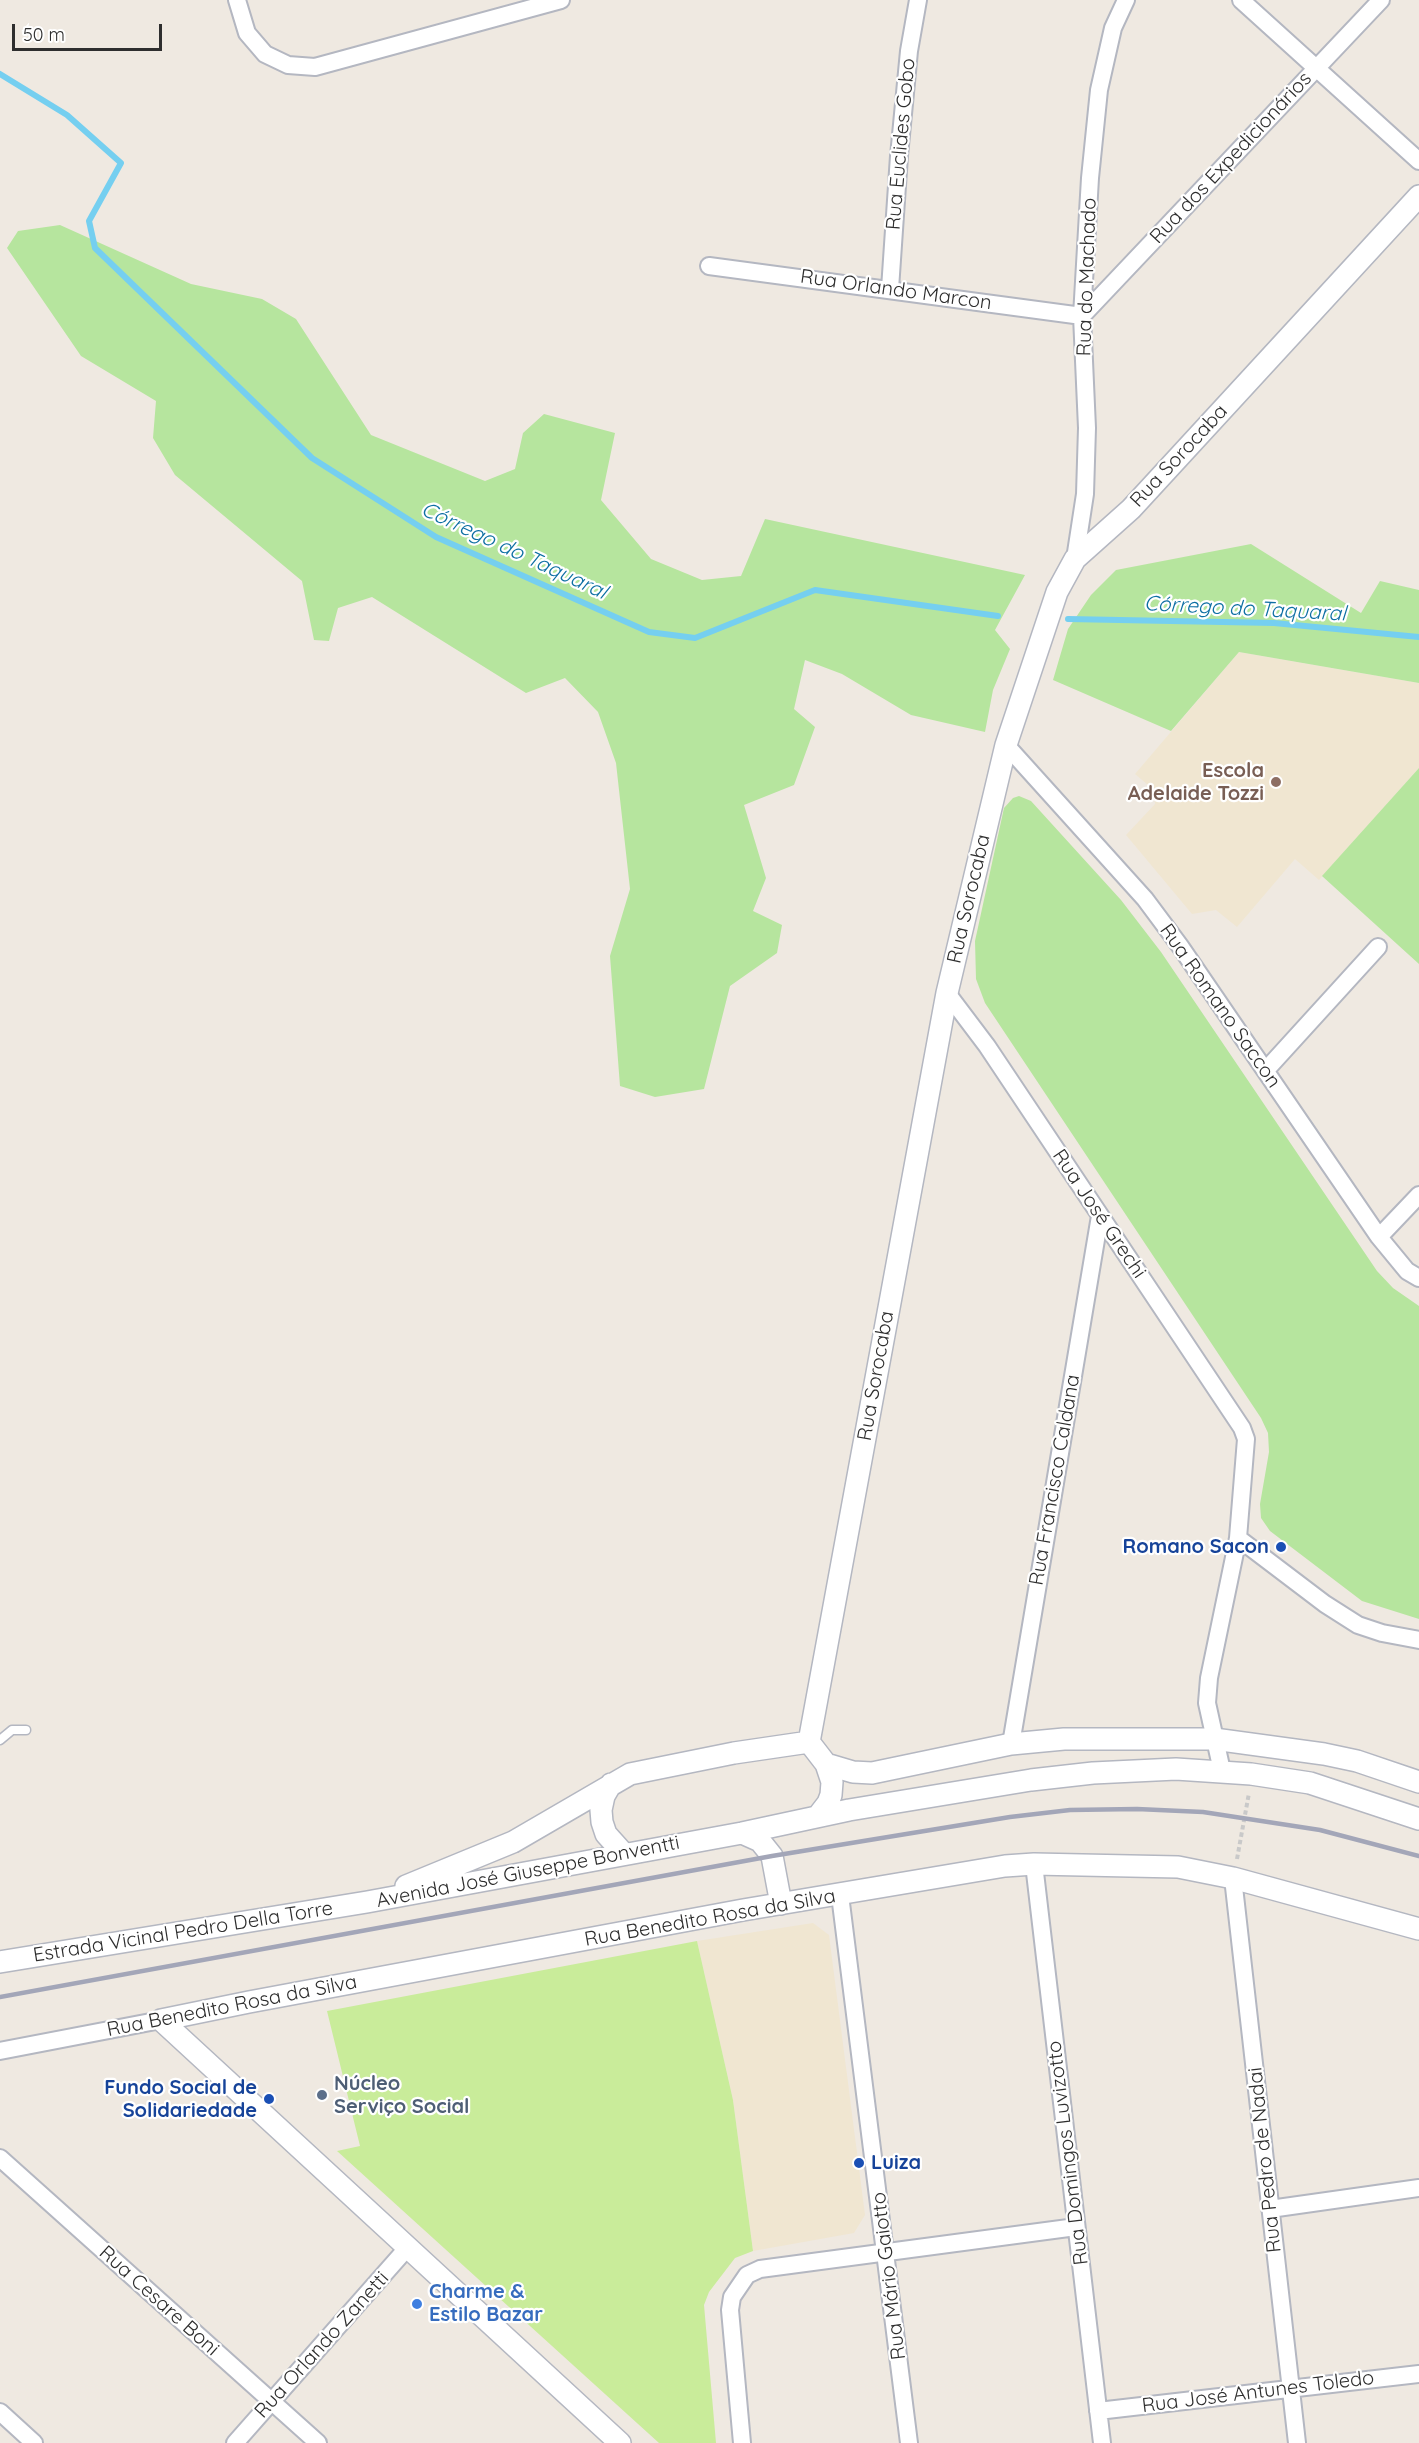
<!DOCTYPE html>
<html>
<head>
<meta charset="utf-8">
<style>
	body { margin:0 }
	#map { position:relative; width:1419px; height:2443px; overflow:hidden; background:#efe9e1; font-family:Quicksand,sans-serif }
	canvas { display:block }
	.scale { position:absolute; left:12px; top:24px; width:150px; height:27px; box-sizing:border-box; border:3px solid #2e2e2e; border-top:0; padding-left:8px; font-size:18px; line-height:21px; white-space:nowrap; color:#2e2e2e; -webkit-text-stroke:4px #fff; paint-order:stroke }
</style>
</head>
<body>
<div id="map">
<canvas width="1419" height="2443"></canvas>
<div class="scale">50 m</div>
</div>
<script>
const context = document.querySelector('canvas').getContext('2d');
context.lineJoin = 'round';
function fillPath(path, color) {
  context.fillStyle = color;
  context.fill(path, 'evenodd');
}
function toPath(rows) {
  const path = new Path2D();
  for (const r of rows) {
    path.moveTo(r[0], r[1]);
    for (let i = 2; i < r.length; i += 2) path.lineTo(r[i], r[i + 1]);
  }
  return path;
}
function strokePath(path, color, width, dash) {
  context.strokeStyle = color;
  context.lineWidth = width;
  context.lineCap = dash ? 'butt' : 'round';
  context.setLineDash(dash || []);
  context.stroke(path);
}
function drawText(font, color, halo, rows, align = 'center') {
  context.font = font + ' Quicksand,sans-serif';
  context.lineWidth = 4.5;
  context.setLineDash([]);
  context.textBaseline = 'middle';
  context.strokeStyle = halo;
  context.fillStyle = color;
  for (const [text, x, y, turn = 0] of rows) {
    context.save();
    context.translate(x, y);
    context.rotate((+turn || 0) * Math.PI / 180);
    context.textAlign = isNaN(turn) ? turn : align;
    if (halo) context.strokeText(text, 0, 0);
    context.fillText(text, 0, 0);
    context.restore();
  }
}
fillPath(toPath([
	[1239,652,1419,683,1419,768,1319,880,1295,859,1237,927,1216,910,1192,914,1126,835,1155,804,1154,790,1135,774],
	[813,1923,829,1935,865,2215,854,2233,753,2251,733,2100,697,1941]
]), '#f0e6d1');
fillPath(toPath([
	[60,225,191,284,262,299,296,319,371,435,485,481,515,469,523,433,544,414,615,433,601,500,651,559,702,580,741,576,765,519,1025,575,995,630,1010,649,993,690,985,732,911,715,842,674,805,660,794,709,815,727,794,785,744,805,766,878,753,911,782,925,777,953,730,986,704,1089,655,1097,620,1086,610,956,630,889,616,763,598,712,565,678,526,693,372,597,338,608,329,641,314,640,302,581,175,475,153,438,156,401,81,356,7,248,18,231],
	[1251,544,1361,613,1380,581,1419,590,1419,683,1239,652,1171,731,1053,680,1068,629,1091,595,1116,570],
	[1419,768,1419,964,1322,876],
	[1019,796,1031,801,1121,900,1161,952,1377,1271,1393,1288,1419,1306,1419,1619,1362,1601,1270,1531,1261,1518,1260,1504,1269,1452,1268,1433,1261,1418,985,1003,976,979,975,941,1004,808,1013,798]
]), '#b6e59e');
fillPath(toPath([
	[697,1941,733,2100,753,2251,735,2258,709,2292,704,2305,716,2443,659,2443,337,2151,360,2146,327,2011]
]), '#c9ec9a');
strokePath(toPath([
	[0,74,67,115,121,163,89,221,95,248,312,458,436,537,649,632,695,638,815,590,998,616],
	[1068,619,1274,623,1419,637]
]), '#75cff0', 6);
const service = toPath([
	[0,1740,12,1730,26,1730]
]);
const minor = toPath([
	[237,0,247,33,265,54,288,65,315,67,561,0],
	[1241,0,1419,161],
	[709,266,1082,316,1381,0],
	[890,289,899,156,909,51,918,0],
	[1075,559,1085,494,1087,428,1082,316,1090,178,1099,90,1113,28,1126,0],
	[1006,745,1145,899,1180,946,1379,1237,1407,1271,1419,1278],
	[947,993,987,1046,1242,1428,1246,1439,1238,1538,1209,1678,1207,1703,1222,1771],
	[1266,1070,1378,947],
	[1379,1237,1419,1195],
	[1238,1538,1325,1604,1358,1625,1382,1633,1419,1640],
	[1011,1744,1100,1216],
	[1034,1864,1102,2443],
	[1233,1878,1297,2443],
	[840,1895,909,2443],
	[0,2051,161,2020],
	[0,2158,318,2443],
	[1270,2209,1419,2188],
	[1098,2411,1419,2374],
	[0,2412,34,2443],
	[235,2443,408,2247],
	[742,2443,730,2310,732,2297,747,2275,760,2269,1076,2227]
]);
const tertiary = toPath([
	[809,1742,947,993,1006,745,1057,592,1075,559,1131,509,1419,196],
	[611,1784,604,1796,601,1810,602,1822,606,1834,624,1854],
	[818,1816,828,1803,831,1795,832,1782,826,1764],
	[742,1833,760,1841,772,1856,781,1904],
	[406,1886,513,1842,630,1774,734,1753,809,1742,826,1764,853,1772,872,1773,1011,1744,1064,1739,1214,1739,1324,1754,1357,1761,1419,1782],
	[0,1962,367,1902,742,1833,849,1810,1031,1780,1093,1773,1176,1769,1251,1774,1310,1783,1419,1819],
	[161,2020,249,2002,743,1910,1005,1866,1034,1864,1178,1867,1233,1878,1419,1929],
	[161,2020,620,2443]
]);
strokePath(service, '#b4b7c1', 11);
strokePath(minor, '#b4b7c1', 20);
strokePath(tertiary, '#b4b7c1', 24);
strokePath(toPath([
	[1237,1859,1249,1793]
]), '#c9c9c9', 4, [4.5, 3]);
strokePath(service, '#fff', 8);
strokePath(minor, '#fff', 16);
strokePath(tertiary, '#fff', 21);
strokePath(toPath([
	[0,1997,772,1856,1010,1817,1070,1810,1137,1809,1203,1812,1320,1830,1419,1856]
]), '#a3a6b8', 4.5);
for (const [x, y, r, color] of [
	[1276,782,6,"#8d6e63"],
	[1281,1547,6,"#1a4fb4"],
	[322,2095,6,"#5c6f8a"],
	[269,2099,6,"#1a4fb4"],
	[859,2163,6,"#1a4fb4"],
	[417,2304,6,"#3f7fe0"]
]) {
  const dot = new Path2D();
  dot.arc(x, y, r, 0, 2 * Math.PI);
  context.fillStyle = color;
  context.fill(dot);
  strokePath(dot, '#fff', 2);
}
drawText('20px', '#2e2e2e', '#fff', [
	["Rua Euclides Gobo",901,144,-85],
	["Rua dos Expedicionários",1231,158,-47],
	["Rua do Machado",1087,277,-88],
	["Rua Orlando Marcon",896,290,8],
	["Rua Sorocaba",1179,456,-47],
	["Rua Sorocaba",969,899,-77],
	["Rua Romano Saccon",1220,1006,55],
	["Rua José Grechi",1099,1214,56],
	["Rua Sorocaba",876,1376,-80],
	["Rua Francisco Caldana",1055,1480,-80],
	["Avenida José Giuseppe Bonventti",528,1872,-11],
	["Rua Benedito Rosa da Silva",710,1918,-10],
	["Estrada Vicinal Pedro Della Torre",183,1932,-9],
	["Rua Benedito Rosa da Silva",232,2006,-11],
	["Rua Domingos Luvizotto",1068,2153,-97],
	["Rua Pedro de Nadai",1265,2160,-96],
	["Rua Mário Gaiotto",889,2276,-97],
	["Rua Cesare Boni",159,2301,42],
	["Rua Orlando Zanetti",322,2345,-48],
	["Rua José Antunes Toledo",1258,2392,-7]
]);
drawText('bold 20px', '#785e54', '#fff', [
	["Escola",1264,771],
	["Adelaide Tozzi",1264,794]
], 'right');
drawText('bold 20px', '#164399', '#fff', [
	["Romano Sacon",1269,1547],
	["Fundo Social de",257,2088],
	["Solidariedade",257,2111],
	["Luiza",871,2163,"left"]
], 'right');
drawText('bold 20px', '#4e5e75', '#fff', [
	["Núcleo",334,2084],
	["Serviço Social",334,2107]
], 'left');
drawText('bold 20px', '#366cbe', '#fff', [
	["Charme &",429,2292],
	["Estilo Bazar",429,2315]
], 'left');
drawText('italic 21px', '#0d6fa3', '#fff', [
	["Córrego do Taquaral",514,551,25],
	["Córrego do Taquaral",1245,609,3]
]);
</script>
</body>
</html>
